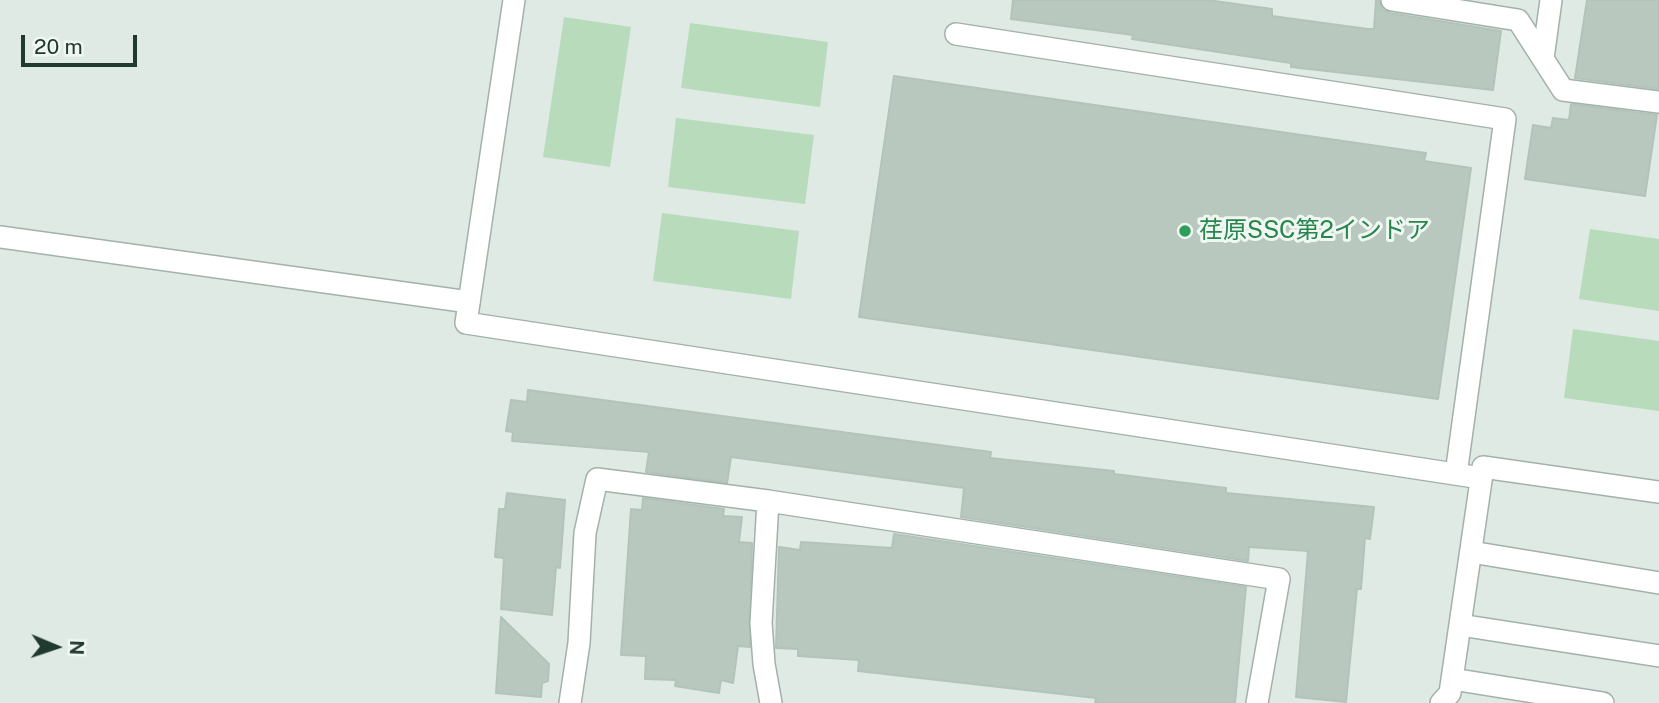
<!DOCTYPE html>
<html>
<head>
<meta charset="utf-8">
<style>
	body { margin:0 }
	#map { position:relative; width:1659px; height:703px; overflow:hidden; background:#dfeae4; font-family:"Public Sans",sans-serif }
	canvas { display:block }
	.north { position:absolute; left:21px; top:612px; width:70px; height:70px; -webkit-text-stroke:5px #f0f7f2; paint-order:stroke; rotate:92deg; font-size:19px; font-weight:700; line-height:28px; text-align:center; color:#213a2f }
	.north::after { content:''; display:block; margin:auto; width:24px; height:32px; background:#213a2f; clip-path:polygon(50% 0,100% 100%,50% 72%,0 100%) }
	.scale { position:absolute; left:21px; top:35px; width:116px; height:32px; box-sizing:border-box; border:4px solid #213a2f; border-top:0; padding-left:9px; font-size:21px; line-height:24px; white-space:nowrap; color:#213a2f; -webkit-text-stroke:5px #f0f7f2; paint-order:stroke }
</style>
</head>
<body>
<div id="map">
<canvas width="1659" height="703"></canvas>
<div class="north">N</div>
<div class="scale">20 m</div>
</div>
<script>
const context = document.querySelector('canvas').getContext('2d');
context.lineJoin = 'round';
function fillPath(path, color) {
  context.fillStyle = color;
  context.fill(path, 'evenodd');
}
function toPath(rows) {
  const path = new Path2D();
  for (const r of rows) {
    path.moveTo(r[0], r[1]);
    for (let i = 2; i < r.length; i += 2) path.lineTo(r[i], r[i + 1]);
  }
  return path;
}
function strokePath(path, color, width, dash) {
  context.strokeStyle = color;
  context.lineWidth = width;
  context.lineCap = dash ? 'butt' : 'round';
  context.setLineDash(dash || []);
  context.stroke(path);
}
function drawText(font, color, halo, rows, align = 'center') {
  context.font = font + ' "Public Sans","Noto Sans JP",sans-serif';
  context.lineWidth = 6;
  context.setLineDash([]);
  context.textBaseline = 'middle';
  context.strokeStyle = halo;
  context.fillStyle = color;
  for (const [text, x, y, turn = 0] of rows) {
    context.save();
    context.translate(x, y);
    context.rotate((+turn || 0) * Math.PI / 180);
    context.textAlign = isNaN(turn) ? turn : align;
    if (halo) context.strokeText(text, 0, 0);
    context.fillText(text, 0, 0);
    context.restore();
  }
}
fillPath(toPath([
	[564,17,631,27,610,167,543,157],
	[690,23,828,42,820,107,681,88],
	[676,118,814,135,805,204,668,187],
	[662,213,799,231,791,299,653,281],
	[1590,229,1659,239,1659,311,1579,299],
	[1573,329,1659,341,1659,411,1564,398]
]), '#b8dbbc');
const building = toPath([
	[1013,0,1207,0,1272,9,1272,16,1368,29,1374,29,1376,0,1379,0,1383,10,1390,13,1501,31,1493,90,1291,67,1291,63,1132,39,1133,35,1011,19,1013,0],
	[1587,0,1659,0,1659,89,1575,78,1587,0],
	[894,76,1426,153,1424,161,1471,168,1438,399,859,317,894,76],
	[1571,104,1657,115,1645,196,1525,179,1533,125,1551,128,1553,118,1569,120,1571,104],
	[528,390,991,452,990,458,1114,471,1114,474,1226,488,1226,493,1374,507,1370,539,1365,538,1361,589,1357,589,1346,702,1296,697,1308,551,1249,547,1248,561,961,517,964,488,731,457,727,483,646,472,649,452,512,441,513,432,506,431,511,400,527,402,528,390],
	[507,493,565,500,560,568,556,567,552,615,501,609,504,558,495,557,499,509,505,509,507,493],
	[643,498,724,509,723,516,742,517,739,542,752,543,750,647,738,646,733,683,721,680,719,693,675,686,676,680,645,679,646,656,621,655,631,509,642,510,643,498],
	[894,534,1246,587,1235,703,1095,703,1096,698,858,671,859,660,798,656,798,649,776,648,779,547,800,550,801,542,892,548,894,534],
	[501,617,549,664,548,681,542,683,541,697,496,693,501,617]
]);
fillPath(building, '#b8c8bf');
strokePath(building, '#b2c4ba', 2);
const lane = toPath([
	[514,0,466,323,1481,478],
	[956,34,1505,119,1456,474],
	[1471,552,1659,583],
	[1460,625,1659,656],
	[1452,679,1603,703],
	[1441,703,1450,693,1483,467,1659,492]
]);
const street = toPath([
	[1392,0,1518,20,1563,90,1659,102],
	[1543,58,1551,0],
	[0,237,469,302],
	[768,501,761,623,764,664,771,703],
	[570,703,579,643,585,533,597,479,768,501,1279,579,1257,703]
]);
strokePath(lane, '#a2b2aa', 24);
strokePath(street, '#a2b2aa', 24);
strokePath(lane, '#fff', 21);
strokePath(street, '#fff', 21);
for (const [x, y, r, color] of [
	[1185,231,7,"#2e9e5b"]
]) {
  const dot = new Path2D();
  dot.arc(x, y, r, 0, 2 * Math.PI);
  context.fillStyle = color;
  context.fill(dot);
  strokePath(dot, '#f0f7f2', 2.5);
}
drawText('24px', '#27864d', '#f0f7f2', [
	["荏原SSC第2インドア",1199,231]
], 'left');
</script>
</body>
</html>
